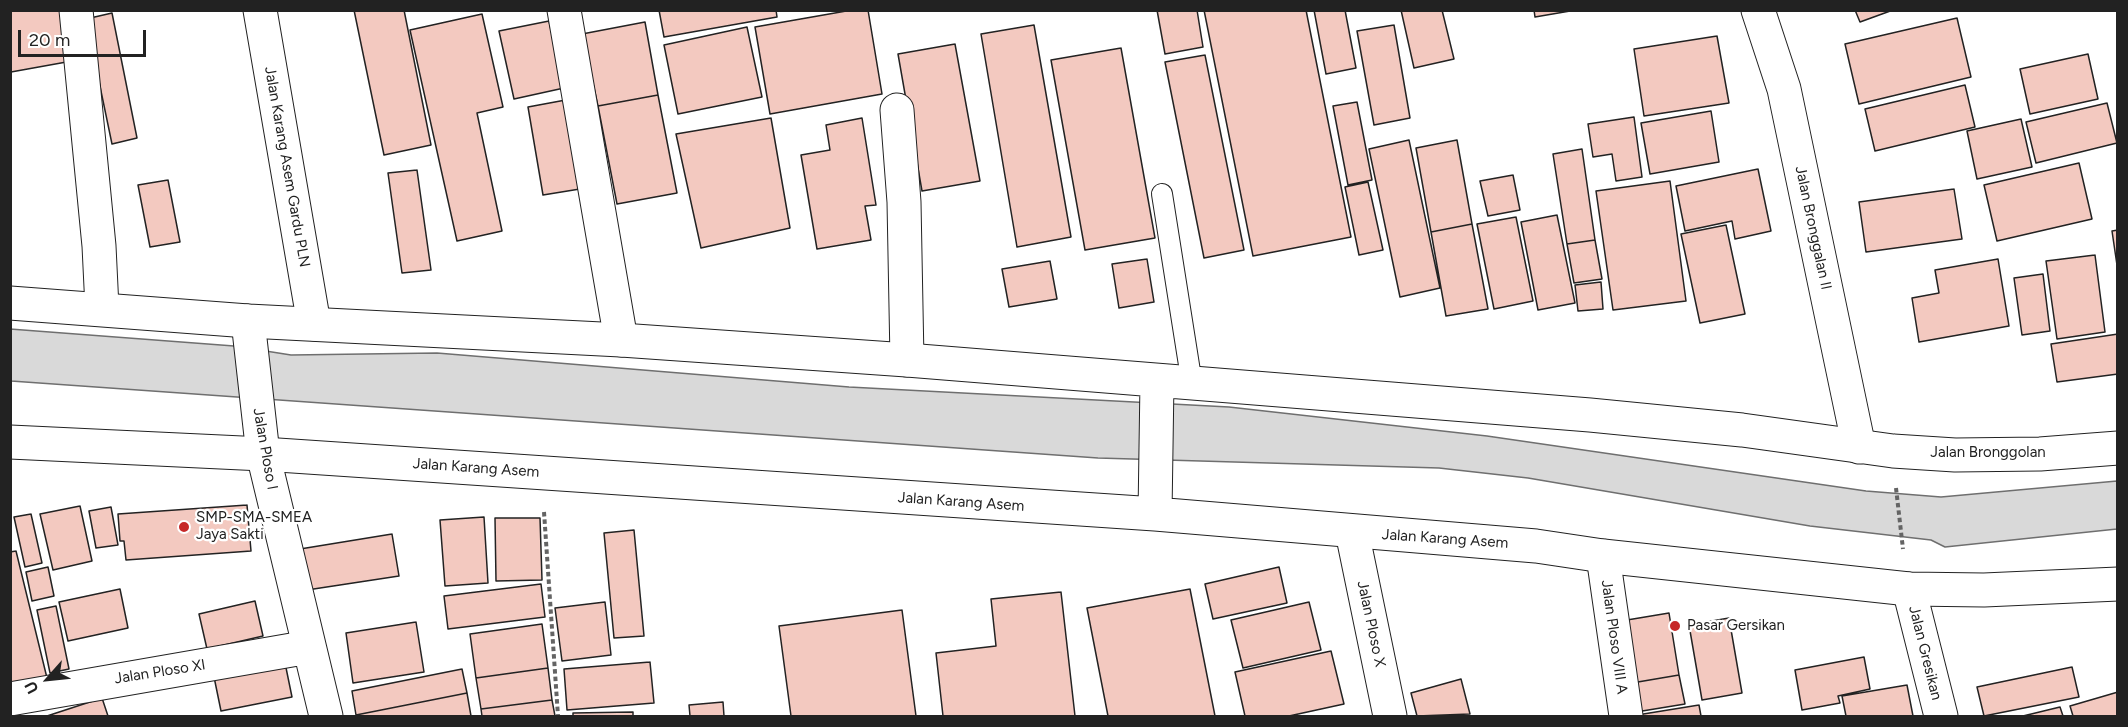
<!DOCTYPE html>
<html>
<head>
<meta charset="utf-8">
<style>
	body { margin:0 }
	#map { position:relative; width:2128px; height:727px; overflow:hidden; background:#fff; font-family:Figtree,sans-serif }
	canvas { display:block }
	.frame { position:absolute; inset:0; border:12px solid #222; pointer-events:none }
	.north { position:absolute; left:18px; top:649px; width:60px; height:60px; -webkit-text-stroke:4px #fff; paint-order:stroke; rotate:243deg; font-size:16px; font-weight:700; line-height:24px; text-align:center; color:#222 }
	.north::after { content:''; display:block; margin:auto; width:21px; height:27px; background:#222; clip-path:polygon(50% 0,100% 100%,50% 72%,0 100%) }
	.scale { position:absolute; left:18px; top:30px; width:128px; height:27px; box-sizing:border-box; border:3px solid #222; border-top:0; padding-left:8px; font-size:18px; line-height:21px; white-space:nowrap; color:#222; -webkit-text-stroke:4px #fff; paint-order:stroke }
</style>
</head>
<body>
<div id="map">
<canvas width="2128" height="727"></canvas>
<div class="frame"></div>
<div class="north">U</div>
<div class="scale">20 m</div>
</div>
<script>
const context = document.querySelector('canvas').getContext('2d');
context.lineJoin = 'round';
function fillPath(path, color) {
  context.fillStyle = color;
  context.fill(path, 'evenodd');
}
function toPath(rows) {
  const path = new Path2D();
  for (const r of rows) {
    path.moveTo(r[0], r[1]);
    for (let i = 2; i < r.length; i += 2) path.lineTo(r[i], r[i + 1]);
  }
  return path;
}
function strokePath(path, color, width, dash) {
  context.strokeStyle = color;
  context.lineWidth = width;
  context.lineCap = dash ? 'butt' : 'round';
  context.setLineDash(dash || []);
  context.stroke(path);
}
function drawText(font, color, halo, rows, align = 'center') {
  context.font = font + ' Figtree,sans-serif';
  context.lineWidth = 4.5;
  context.setLineDash([]);
  context.textBaseline = 'middle';
  context.strokeStyle = halo;
  context.fillStyle = color;
  for (const [text, x, y, turn = 0] of rows) {
    context.save();
    context.translate(x, y);
    context.rotate((+turn || 0) * Math.PI / 180);
    context.textAlign = isNaN(turn) ? turn : align;
    if (halo) context.strokeText(text, 0, 0);
    context.fillText(text, 0, 0);
    context.restore();
  }
}
const water = toPath([
	[10,329,234,346,291,355,437,353,849,387,1229,407,1487,436,1866,491,1941,497,2117,481,2117,529,1945,547,1931,540,1810,526,1528,478,1439,468,1098,458,11,381,10,329]
]);
fillPath(water, '#d9d9d9');
strokePath(water, '#6f6f6f', 1.5);
const building = toPath([
	[10,10,63,10,72,61,11,72,10,10],
	[354,10,404,10,431,145,384,155,354,10],
	[659,10,776,10,777,17,664,37,659,10],
	[852,10,868,10,882,94,770,114,755,27,852,10],
	[1157,10,1197,10,1203,47,1165,54,1157,10],
	[1204,10,1306,10,1351,237,1253,256,1204,10],
	[1314,10,1345,10,1356,68,1326,74,1314,10],
	[1401,10,1442,10,1454,59,1414,68,1401,10],
	[1534,10,1576,10,1535,17,1534,10],
	[1855,10,1893,10,1860,22,1855,10],
	[112,13,137,138,112,144,86,19,112,13],
	[482,14,503,107,477,113,502,231,457,241,410,30,482,14],
	[1957,18,1971,77,1859,104,1845,44,1957,18],
	[549,21,564,88,514,99,499,31,549,21],
	[645,22,658,95,598,106,582,34,645,22],
	[1034,25,1071,237,1017,247,981,34,1034,25],
	[1394,25,1410,118,1374,125,1357,31,1394,25],
	[747,27,762,97,678,114,664,45,747,27],
	[1717,36,1729,103,1644,116,1634,49,1717,36],
	[955,44,980,181,922,191,898,54,955,44],
	[1121,48,1155,238,1085,250,1051,60,1121,48],
	[2088,54,2098,99,2030,114,2020,69,2088,54],
	[1205,55,1244,250,1204,258,1165,62,1205,55],
	[1965,85,1975,127,1875,151,1865,109,1965,85],
	[658,95,677,193,617,204,598,106,658,95],
	[571,99,586,188,543,195,528,107,571,99],
	[1357,102,1372,180,1348,185,1333,106,1357,102],
	[2107,103,2117,143,2036,163,2026,122,2107,103],
	[1711,111,1719,162,1650,174,1641,123,1711,111],
	[1634,117,1642,177,1616,181,1612,154,1593,157,1588,124,1634,117],
	[771,118,790,228,701,248,676,134,771,118],
	[862,118,876,205,865,206,871,240,817,249,801,155,830,150,826,125,862,118],
	[2021,119,2032,167,1977,179,1967,131,2021,119],
	[1409,140,1440,288,1400,297,1369,149,1409,140],
	[1457,140,1472,224,1431,232,1416,148,1457,140],
	[1582,149,1595,240,1567,244,1553,154,1582,149],
	[2079,163,2092,219,1997,241,1984,185,2079,163],
	[1758,169,1771,231,1735,239,1732,221,1685,231,1676,186,1758,169],
	[417,170,431,270,402,273,388,173,417,170],
	[1513,175,1520,210,1488,216,1480,181,1513,175],
	[168,180,180,242,150,247,138,185,168,180],
	[1670,181,1686,301,1613,310,1596,191,1670,181],
	[1368,182,1383,250,1359,255,1345,187,1368,182],
	[1954,189,1962,239,1866,252,1859,202,1954,189],
	[1557,215,1575,303,1538,310,1521,222,1557,215],
	[1516,217,1533,301,1494,309,1477,224,1516,217],
	[1472,224,1488,309,1446,316,1431,232,1472,224],
	[1726,225,1745,314,1700,323,1681,234,1726,225],
	[2118,230,2118,272,2112,231,2118,230],
	[1595,240,1602,279,1574,283,1567,244,1595,240],
	[2095,255,2105,332,2057,339,2046,261,2095,255],
	[1147,259,1154,302,1119,308,1112,264,1147,259],
	[1998,259,2009,326,1919,342,1912,298,1939,293,1935,270,1998,259],
	[1050,261,1057,299,1009,307,1002,269,1050,261],
	[2043,274,2050,331,2022,335,2014,278,2043,274],
	[1601,282,1603,309,1578,311,1575,285,1601,282],
	[2118,334,2118,374,2057,382,2051,344,2118,334],
	[247,505,251,551,126,560,124,541,120,541,118,514,247,505],
	[80,506,92,561,53,570,40,514,80,506],
	[111,507,118,545,96,548,89,511,111,507],
	[31,514,42,563,25,567,14,517,31,514],
	[484,517,488,583,445,586,440,520,484,517],
	[495,518,540,518,542,580,496,581,495,518],
	[634,530,644,636,614,638,604,533,634,530],
	[392,534,399,576,307,590,300,549,392,534],
	[16,551,47,678,10,686,10,552,16,551],
	[48,567,54,596,32,601,26,572,48,567],
	[1279,567,1287,603,1213,619,1205,584,1279,567],
	[541,584,545,617,448,629,444,596,541,584],
	[120,589,128,628,68,641,59,602,120,589],
	[1190,589,1215,716,1108,716,1087,608,1190,589],
	[1061,592,1075,716,943,716,936,653,996,646,991,599,1061,592],
	[255,601,263,636,207,649,199,614,255,601],
	[605,602,611,655,562,661,555,608,605,602],
	[1309,602,1321,650,1243,668,1231,620,1309,602],
	[56,606,69,669,50,673,37,610,56,606],
	[902,610,916,716,791,716,779,626,902,610],
	[1669,613,1679,675,1626,684,1615,622,1669,613],
	[1729,618,1742,693,1702,700,1689,625,1729,618],
	[416,622,424,672,353,683,346,633,416,622],
	[542,624,548,668,476,678,470,634,542,624],
	[1331,651,1344,704,1289,716,1245,716,1235,672,1331,651],
	[1864,657,1870,689,1838,696,1840,703,1802,710,1795,670,1864,657],
	[284,658,292,697,221,711,213,672,284,658],
	[650,662,654,703,567,710,564,669,650,662],
	[2072,667,2079,697,1984,716,1977,687,2072,667],
	[548,668,552,700,481,709,476,678,548,668],
	[462,669,467,693,356,715,352,691,462,669],
	[1679,675,1685,704,1630,713,1626,684,1679,675],
	[1461,679,1470,714,1417,716,1411,693,1461,679],
	[1907,685,1913,716,1846,716,1842,696,1907,685],
	[2118,692,2118,716,2073,716,2070,706,2118,692],
	[467,693,471,716,357,716,356,715,467,693],
	[102,698,108,716,47,716,102,698],
	[552,700,555,716,482,716,481,709,552,700],
	[723,702,724,716,690,716,689,705,723,702],
	[1699,705,1701,716,1631,716,1699,705],
	[2060,707,2063,716,2023,716,2060,707],
	[633,712,633,716,573,716,573,713,633,712]
]);
fillPath(building, '#f3c9c0');
strokePath(building, '#222', 1.5);
const service = toPath([
	[1162,194,1192,384]
]);
const minor = toPath([
	[76,10,99,246,102,308],
	[260,10,314,324],
	[564,10,621,340],
	[897,110,904,202,907,360],
	[248,321,263,454,326,716],
	[1352,532,1390,716],
	[1603,556,1626,716],
	[1909,589,1941,716],
	[10,699,309,647]
]);
const tertiary = toPath([
	[1758,10,1784,89,1859,447]
]);
const primary = toPath([
	[10,303,248,321,621,340,907,360,1590,415,1742,430,1893,451,1955,455,2040,454,2118,448],
	[10,442,263,454,1155,514,1536,546,1603,556,1909,589,1984,590,2118,584],
	[1155,514,1157,381]
]);
strokePath(service, '#222', 22);
strokePath(minor, '#222', 35);
strokePath(tertiary, '#222', 35);
strokePath(primary, '#222', 35);
strokePath(toPath([
	[1896,488,1903,549],
	[544,512,558,716]
]), '#646464', 4, [4.5, 3]);
strokePath(service, '#fff', 20);
strokePath(minor, '#fff', 33);
strokePath(tertiary, '#fff', 33);
strokePath(primary, '#fff', 33);
for (const [x, y, r, color] of [
	[184,527,6,"#c62828"],
	[1675,626,6,"#c62828"]
]) {
  const dot = new Path2D();
  dot.arc(x, y, r, 0, 2 * Math.PI);
  context.fillStyle = color;
  context.fill(dot);
  strokePath(dot, '#fff', 2);
}
drawText('15px', '#222', '#fff', [
	["Jalan Karang Asem Gardu PLN",287,167,80],
	["Jalan Bronggalan II",1813,228,78],
	["Jalan Ploso I",265,449,80],
	["Jalan Bronggolan",1988,453],
	["Jalan Karang Asem",476,468,4],
	["Jalan Karang Asem",961,502,4],
	["Jalan Karang Asem",1445,539,4],
	["Jalan Ploso X",1371,624,78],
	["Jalan Ploso VIII A",1614,637,82],
	["Jalan Gresikan",1925,653,76],
	["Jalan Ploso XI",160,672,-9]
]);
drawText('15px', '#222', '#fff', [
	["SMP-SMA-SMEA",196,518],
	["Jaya Sakti",196,535],
	["Pasar Gersikan",1687,626]
], 'left');
</script>
</body>
</html>
